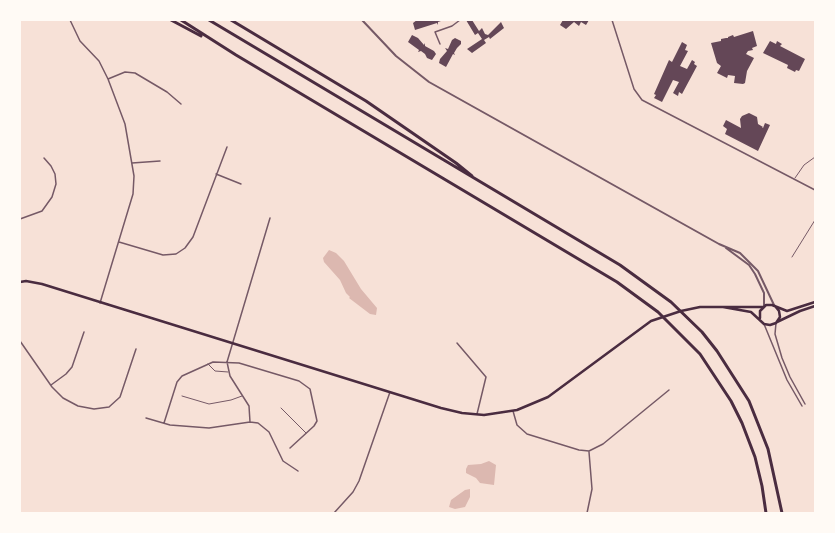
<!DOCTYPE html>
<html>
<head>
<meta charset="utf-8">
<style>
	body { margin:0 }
	#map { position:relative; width:835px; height:533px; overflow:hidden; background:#f7e1d7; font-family:Cabin,sans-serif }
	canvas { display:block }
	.frame { position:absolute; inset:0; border:21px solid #fffaf5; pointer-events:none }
</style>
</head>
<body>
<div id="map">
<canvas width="835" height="533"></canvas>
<div class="frame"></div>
</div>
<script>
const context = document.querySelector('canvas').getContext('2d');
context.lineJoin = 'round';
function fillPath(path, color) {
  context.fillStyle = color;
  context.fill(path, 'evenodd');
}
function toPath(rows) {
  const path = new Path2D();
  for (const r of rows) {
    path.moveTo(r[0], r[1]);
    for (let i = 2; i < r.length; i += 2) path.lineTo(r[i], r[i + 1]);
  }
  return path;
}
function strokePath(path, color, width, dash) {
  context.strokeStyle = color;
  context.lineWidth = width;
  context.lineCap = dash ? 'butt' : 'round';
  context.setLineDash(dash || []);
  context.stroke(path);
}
fillPath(toPath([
	[329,250,336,253,344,261,361,289,377,308,376,315,370,314,349,298,350,297,346,293,340,280,324,262,323,258],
	[489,461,496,465,494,485,480,483,476,478,466,473,466,469,468,465,481,464],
	[470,489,470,497,465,507,455,509,449,507,451,500,465,490]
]), '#dcb8b0');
fillPath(toPath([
	[417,20,444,20,438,22,438,25,437,23,415,30,413,23],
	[466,20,472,20,479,31,482,28,485,34,488,35,501,22,504,28,490,39,489,37,484,40,486,43,472,53,467,49,482,39,478,33,475,35],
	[563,20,589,20,586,25,581,22,579,26,574,22,566,29,560,25],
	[753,31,757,46,752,48,753,50,748,51,746,54,754,58,747,71,745,83,743,84,734,83,735,76,728,75,727,78,717,73,721,66,717,63,711,43,721,41,721,39,726,38,728,38,728,37,733,35,734,37],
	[412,35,418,38,424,45,425,43,425,46,434,51,436,54,432,60,427,58,425,54,421,51,418,52,419,50,408,42],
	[455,38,461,41,461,44,457,48,454,53,455,55,453,54,446,67,439,63,440,59,447,51,445,48,448,49,452,40],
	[770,41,776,44,777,41,782,44,780,46,805,59,799,71,796,70,795,72,787,68,788,65,763,53],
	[682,42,687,45,685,50,688,51,680,66,687,69,692,60,695,62,694,64,697,66,682,94,679,92,678,96,673,93,679,82,673,80,662,102,654,98,656,95,654,94,669,60,672,62],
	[749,113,757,117,758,124,763,127,762,128,763,128,765,123,770,125,758,151,725,134,727,129,723,126,726,120,741,128,740,119,742,116]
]), '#644757');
strokePath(toPath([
	[795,178,804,165,815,157],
	[792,257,815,220],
	[208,364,215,371,228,372],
	[182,396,209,404,231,400,242,396],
	[281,408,306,433]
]), '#755966', 1);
strokePath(toPath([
	[70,20,80,41,99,61,108,79,125,124,134,176,133,194,100,303],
	[612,20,634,89,642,100,815,190],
	[440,44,435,32,452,26,460,20],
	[108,79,125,72,135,73,167,92,181,104],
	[132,163,160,161],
	[216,174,241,184],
	[20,219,42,211,52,197,56,184,55,174,51,166,44,158],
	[119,242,163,255,176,254,185,248,193,237,227,147],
	[776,323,775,334,782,358,790,377,805,404],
	[764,324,787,380,802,406],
	[20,341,52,387,63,398,78,406,94,409,109,407,120,397,136,349],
	[457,343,486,377,477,414],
	[51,385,66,374,72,367,84,332],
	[513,411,517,425,527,434,579,450,589,451,603,444,669,390],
	[146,418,170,425,209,428,250,422,258,423,269,432,283,461,298,471],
	[250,422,249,406,230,376,227,362,270,218],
	[164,423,177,382,182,376,213,362,239,363,299,381,310,389,317,421,314,426,290,448],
	[334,513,353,492,359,481,390,392],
	[587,513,592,489,589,452]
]), '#755966', 1.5);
strokePath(toPath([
	[362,20,396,56,429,82,719,244,740,253,758,271,774,305],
	[726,248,749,265,755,274,764,293,764,306]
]), '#755966', 2);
strokePath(toPath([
	[20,282,26,281,42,284,441,408,462,413,484,415,517,410,548,397,651,321,681,311,700,307,763,307],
	[723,307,751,312,764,324,770,325,776,323,780,317,779,311,775,306],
	[760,318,760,311,766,305,772,305,787,311,815,302],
	[777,322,800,311,815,306]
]), '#4a2c40', 2.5);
strokePath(toPath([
	[171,20,201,36],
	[181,20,236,55,617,282,658,312,700,354,731,401,742,423,755,457,762,486,766,513],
	[209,20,620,265,671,302,702,332,717,351,749,401,768,449,782,513],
	[231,20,366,101,456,163,472,176]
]), '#4a2c40', 3);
</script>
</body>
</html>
